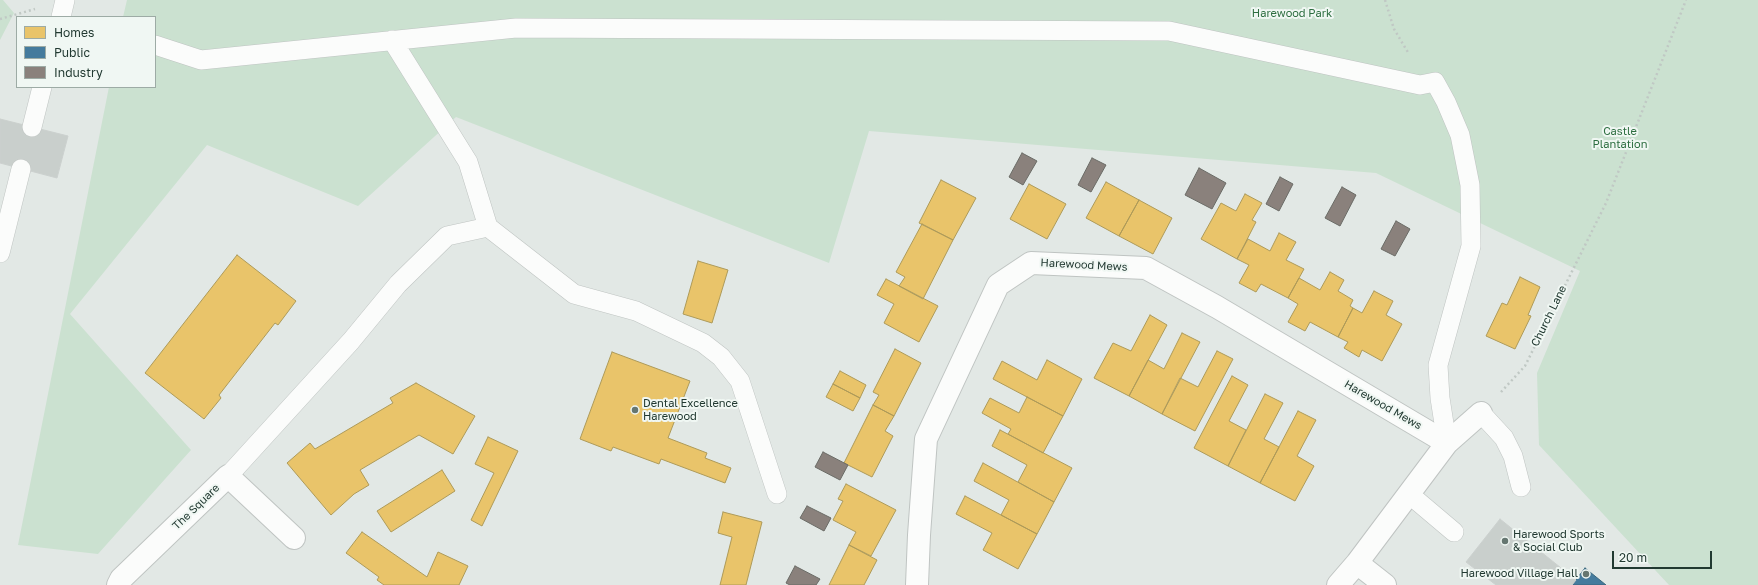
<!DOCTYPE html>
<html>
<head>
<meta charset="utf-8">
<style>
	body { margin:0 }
	#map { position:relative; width:1758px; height:585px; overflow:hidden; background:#e2e8e5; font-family:"Golos Text",sans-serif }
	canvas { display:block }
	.legend { position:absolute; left:16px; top:16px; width:140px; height:72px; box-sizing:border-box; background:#f0f7f3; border:1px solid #9daba5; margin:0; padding:5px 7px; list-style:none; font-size:12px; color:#213931 }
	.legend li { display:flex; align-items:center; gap:8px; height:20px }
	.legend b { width:20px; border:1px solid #9daba5 }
	.scale { position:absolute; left:1612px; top:551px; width:100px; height:18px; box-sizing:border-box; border:2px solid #213931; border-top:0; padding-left:5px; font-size:12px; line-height:14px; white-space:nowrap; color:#213931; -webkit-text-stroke:3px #f0f7f3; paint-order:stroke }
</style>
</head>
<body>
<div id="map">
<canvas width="1758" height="585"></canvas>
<ul class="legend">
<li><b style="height:11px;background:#e9c46a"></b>Homes</li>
<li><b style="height:11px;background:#457b9d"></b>Public</li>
<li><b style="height:11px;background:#8a817c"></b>Industry</li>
</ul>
<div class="scale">20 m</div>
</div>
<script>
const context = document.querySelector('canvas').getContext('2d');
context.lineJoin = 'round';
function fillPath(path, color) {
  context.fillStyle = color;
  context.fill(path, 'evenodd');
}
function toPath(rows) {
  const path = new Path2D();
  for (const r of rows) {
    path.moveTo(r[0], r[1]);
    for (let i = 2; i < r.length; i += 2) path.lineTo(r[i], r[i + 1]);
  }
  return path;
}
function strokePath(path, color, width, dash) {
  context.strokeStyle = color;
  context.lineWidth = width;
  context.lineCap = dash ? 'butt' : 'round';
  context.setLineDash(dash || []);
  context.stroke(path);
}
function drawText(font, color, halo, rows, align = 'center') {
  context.font = font + ' "Golos Text",sans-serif';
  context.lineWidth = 4;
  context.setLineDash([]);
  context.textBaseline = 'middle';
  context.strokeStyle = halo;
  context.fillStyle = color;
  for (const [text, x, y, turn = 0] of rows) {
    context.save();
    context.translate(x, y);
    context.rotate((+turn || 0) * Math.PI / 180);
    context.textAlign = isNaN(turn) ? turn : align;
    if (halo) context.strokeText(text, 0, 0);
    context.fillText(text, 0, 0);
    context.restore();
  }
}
fillPath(toPath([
	[0,0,3,0,14,13,0,40],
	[127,0,1758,0,1758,585,1669,585,1539,445,1537,373,1580,271,1376,173,869,131,829,263,456,117,358,206,207,145,70,314,191,450,98,554,18,545,109,87,155,87,155,17,123,17]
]), '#cbe1d0');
const homes = toPath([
	[941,180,976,198,953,240,919,223,941,180],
	[1106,182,1139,200,1119,236,1086,218,1106,182],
	[1029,184,1066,204,1047,239,1010,219,1029,184],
	[1245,194,1262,203,1252,220,1256,222,1237,259,1201,239,1221,203,1236,211,1245,194],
	[1139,200,1172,218,1153,254,1119,236,1139,200],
	[922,224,953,240,923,299,899,286,905,277,896,272,922,224],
	[1279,233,1296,242,1286,260,1304,269,1288,298,1261,284,1256,292,1239,283,1249,265,1237,259,1248,239,1270,251,1279,233],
	[237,255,296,301,278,325,275,323,219,395,221,398,204,419,145,373,237,255],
	[698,261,728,270,712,323,683,314,698,261],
	[1330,272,1344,280,1338,291,1353,300,1350,306,1353,308,1338,337,1310,322,1305,331,1288,322,1298,304,1288,298,1299,278,1320,290,1330,272],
	[1520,277,1540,287,1528,315,1531,316,1515,349,1486,336,1502,303,1507,305,1520,277],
	[886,279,938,306,919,342,884,323,894,304,877,295,886,279],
	[1374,291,1393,301,1386,315,1402,324,1382,361,1362,350,1359,357,1344,348,1348,342,1338,337,1353,308,1362,313,1374,291],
	[1150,315,1167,325,1129,396,1094,378,1113,343,1131,351,1150,315],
	[1182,333,1200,342,1162,414,1129,396,1148,360,1164,369,1182,333],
	[895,349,921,363,894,416,873,405,879,395,873,392,895,349],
	[1217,351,1233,359,1195,431,1162,414,1180,378,1198,387,1217,351],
	[612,352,690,381,668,438,707,453,705,458,731,468,725,483,661,459,659,464,613,447,611,451,580,439,612,352],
	[1047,360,1082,379,1063,416,993,379,1002,361,1037,380,1047,360],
	[840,371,866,385,860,398,833,384,840,371],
	[1232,376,1248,385,1229,421,1246,430,1228,466,1194,448,1232,376],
	[416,383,475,416,453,454,419,435,360,470,369,485,354,494,331,515,287,463,310,443,315,449,393,403,390,398,416,383],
	[833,384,860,398,853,411,826,397,833,384],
	[1265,394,1283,403,1264,439,1279,447,1260,483,1228,466,1265,394],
	[1027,397,1063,416,1043,453,1008,434,1011,429,982,413,990,398,1019,413,1027,397],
	[873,405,894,416,885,431,893,436,872,477,844,463,873,405],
	[1298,411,1316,420,1297,456,1314,466,1295,501,1260,483,1298,411],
	[1000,430,1072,468,1054,502,1018,482,1027,465,992,446,1000,430],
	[488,437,518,451,482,526,471,520,494,473,475,464,488,437],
	[983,463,1054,502,1037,534,1001,515,1009,500,974,481,983,463],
	[442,470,455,491,391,532,377,511,442,470],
	[846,484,896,510,871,556,849,545,856,532,833,520,843,501,838,499,846,484],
	[965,496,1037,534,1018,569,983,550,992,533,956,514,965,496],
	[723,512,762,522,746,585,720,585,732,537,718,533,723,512],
	[362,532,427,577,438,552,468,566,459,585,384,585,377,580,379,577,346,553,362,532],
	[849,545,877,560,864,585,829,585,849,545]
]);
fillPath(homes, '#e9c46a');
strokePath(homes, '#ad9a59', 1);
const public = toPath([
	[1585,568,1606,585,1572,585,1585,568]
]);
fillPath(public, '#457b9d');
strokePath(public, '#3a677d', 1);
const industry = toPath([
	[1022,153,1037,161,1023,185,1009,177,1022,153],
	[1092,158,1106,165,1091,192,1078,185,1092,158],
	[1199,168,1226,183,1212,209,1185,195,1199,168],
	[1280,177,1293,184,1279,211,1266,204,1280,177],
	[1342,187,1356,195,1340,226,1325,218,1342,187],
	[1396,221,1410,229,1395,256,1381,249,1396,221],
	[823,452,848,465,840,480,815,467,823,452],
	[807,506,831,518,824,531,800,518,807,506],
	[795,566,820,579,816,585,790,585,786,583,795,566]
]);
fillPath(industry, '#8a817c');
strokePath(industry, '#6a6b66', 1);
const building = toPath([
	[0,119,68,136,57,178,0,163,0,119],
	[1500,519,1576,580,1572,585,1496,585,1466,562,1500,519]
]);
fillPath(building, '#c9cfcc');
strokePath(building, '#cbd0ce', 1);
const service = toPath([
	[61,17,65,0],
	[392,40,468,162,488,227,574,294,636,311,703,343,721,357,740,381,777,494],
	[155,45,201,60,516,28,1169,31,1420,85,1435,82,1446,102,1460,135,1470,185,1471,246,1438,365,1440,398,1447,443],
	[32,127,42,87],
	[0,253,21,169],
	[1481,413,1504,438,1513,456,1521,487],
	[228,476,351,341,398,284,447,236,488,227],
	[1409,494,1454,532]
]);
const minor = toPath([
	[1357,563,1385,585],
	[118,585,121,579,228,476,294,538],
	[917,585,919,535,926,439,998,285,1031,263,1146,268,1217,307,1447,443],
	[1338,585,1357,563,1447,443,1481,413]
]);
strokePath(service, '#bfc4c2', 20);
strokePath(minor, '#bfc4c2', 24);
strokePath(toPath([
	[1385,0,1394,29,1409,54],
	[0,19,35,9],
	[1501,392,1525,366,1606,203,1686,0]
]), '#c0c8c4', 2.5, [2, 3]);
strokePath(service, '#fbfcfb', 19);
strokePath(minor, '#fbfcfb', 22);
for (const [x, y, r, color] of [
	[635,410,4,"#657670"],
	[1505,541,4,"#657670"],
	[1586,574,4,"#657670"]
]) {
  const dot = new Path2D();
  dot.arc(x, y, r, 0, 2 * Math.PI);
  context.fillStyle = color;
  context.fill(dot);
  strokePath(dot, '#f0f7f3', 1.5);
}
drawText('11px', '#2d6e40', '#f0f7f3', [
	["Harewood Park",1292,14],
	["Castle",1620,132],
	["Plantation",1620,145]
]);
drawText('11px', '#213931', '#f0f7f3', [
	["Harewood Mews",1084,265,3],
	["Church Lane",1549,316,-64],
	["Harewood Mews",1383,405,30],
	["The Square",196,507,-44]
]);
drawText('11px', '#213931', '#f0f7f3', [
	["Dental Excellence",643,404],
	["Harewood",643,417],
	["Harewood Sports",1513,535],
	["& Social Club",1513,548],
	["Harewood Village Hall",1578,574,"right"]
], 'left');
</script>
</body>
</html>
